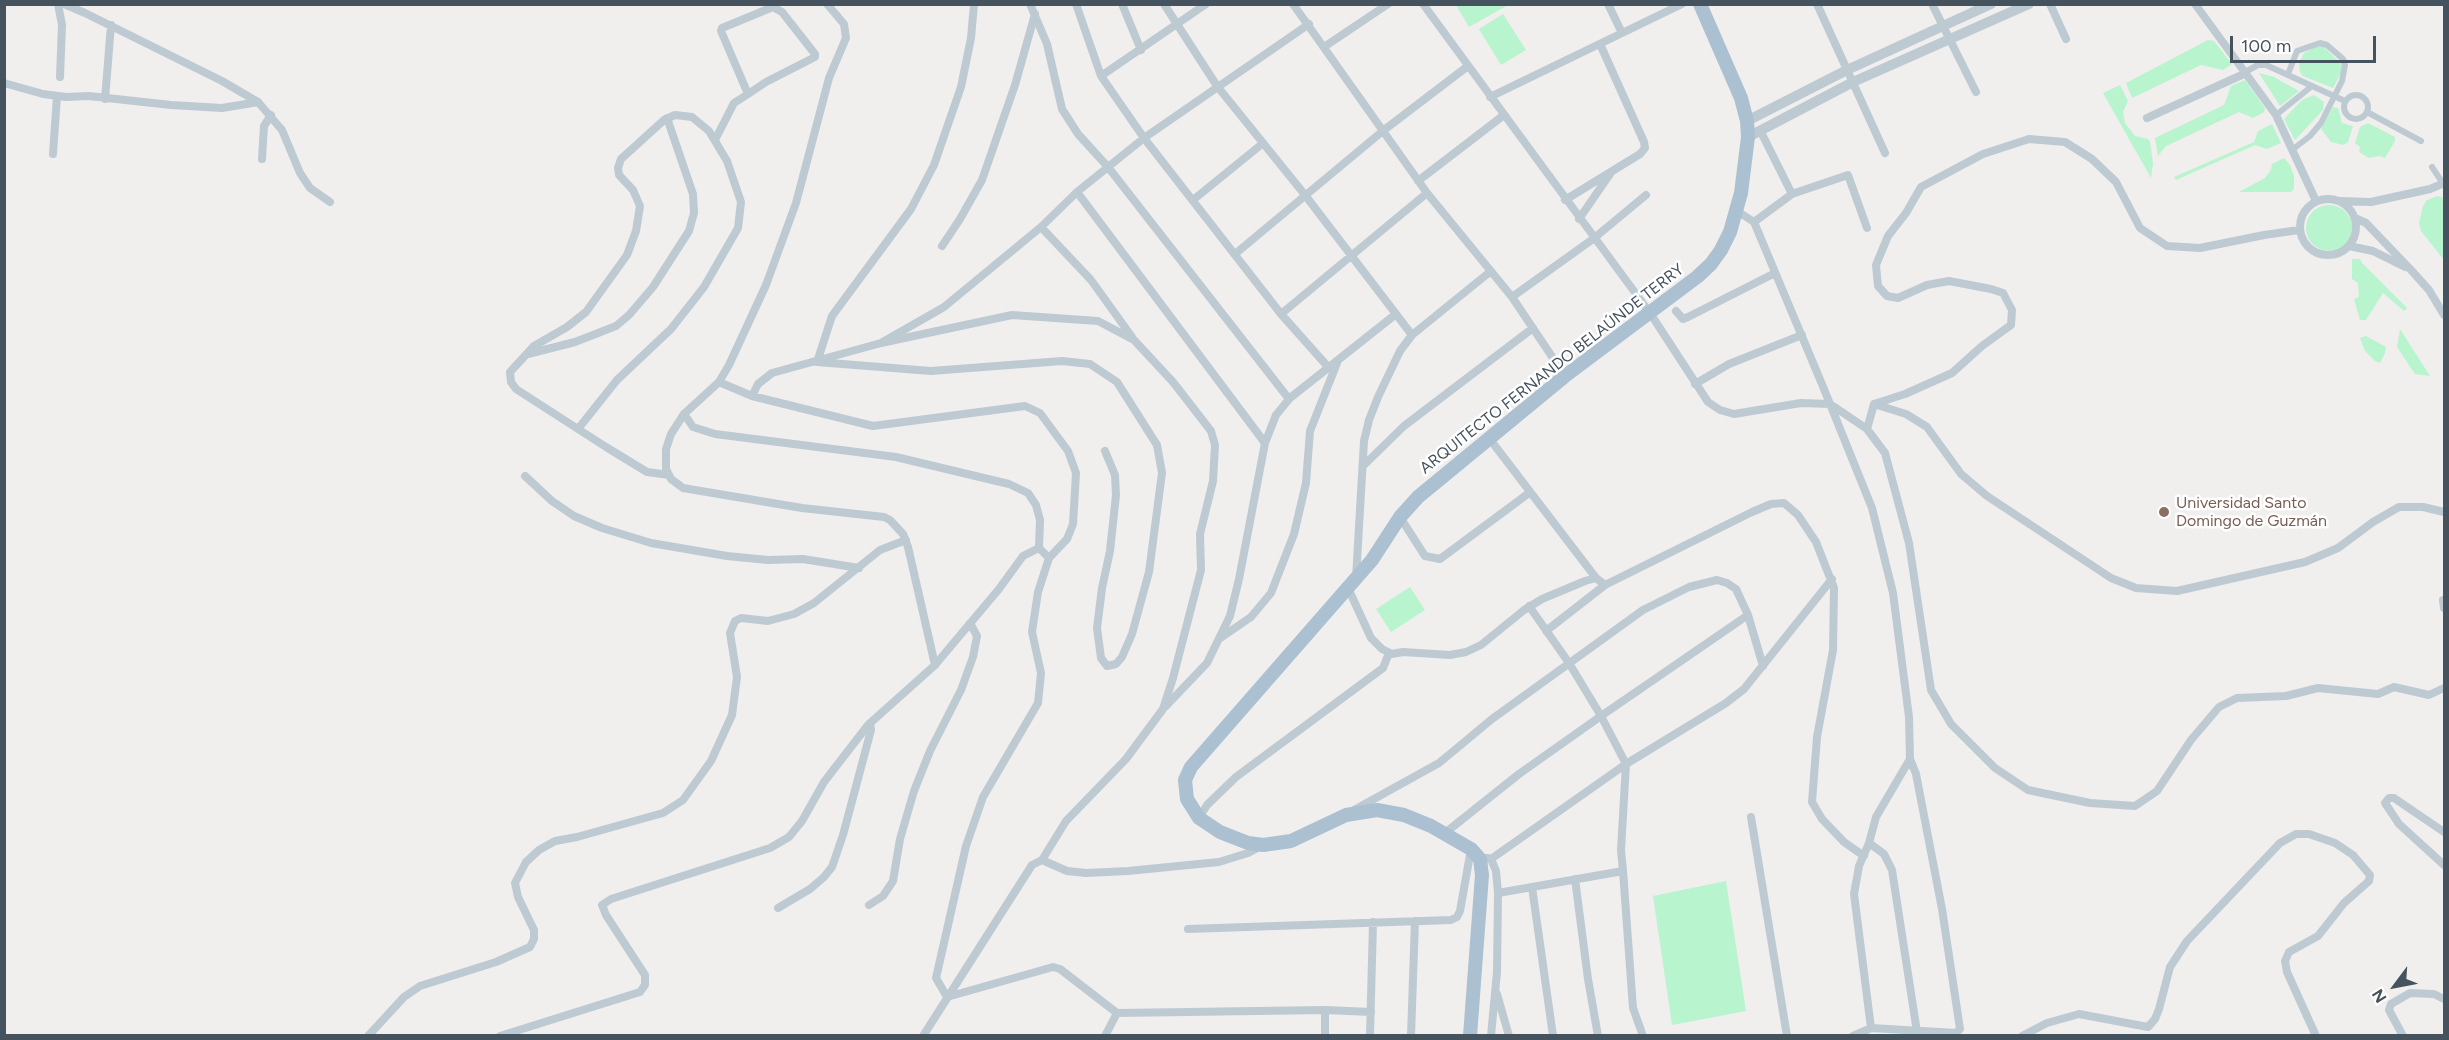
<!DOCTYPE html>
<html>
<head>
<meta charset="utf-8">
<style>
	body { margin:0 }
	#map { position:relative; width:2449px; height:1040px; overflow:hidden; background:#f1eeee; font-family:Figtree,sans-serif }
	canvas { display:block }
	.frame { position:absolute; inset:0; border:6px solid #45535e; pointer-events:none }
	.north { position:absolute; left:2365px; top:956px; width:60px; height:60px; -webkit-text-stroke:4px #fff; paint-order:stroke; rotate:238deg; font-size:16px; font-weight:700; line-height:24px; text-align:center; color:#45535e }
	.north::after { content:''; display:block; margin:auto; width:21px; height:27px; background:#45535e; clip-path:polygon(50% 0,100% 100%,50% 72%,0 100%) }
	.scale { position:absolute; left:2230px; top:36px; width:146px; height:27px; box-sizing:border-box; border:3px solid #45535e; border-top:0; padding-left:8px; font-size:18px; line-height:21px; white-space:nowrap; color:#45535e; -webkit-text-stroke:4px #fff; paint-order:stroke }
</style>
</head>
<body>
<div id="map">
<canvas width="2449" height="1040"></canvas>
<div class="frame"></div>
<div class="north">N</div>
<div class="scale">100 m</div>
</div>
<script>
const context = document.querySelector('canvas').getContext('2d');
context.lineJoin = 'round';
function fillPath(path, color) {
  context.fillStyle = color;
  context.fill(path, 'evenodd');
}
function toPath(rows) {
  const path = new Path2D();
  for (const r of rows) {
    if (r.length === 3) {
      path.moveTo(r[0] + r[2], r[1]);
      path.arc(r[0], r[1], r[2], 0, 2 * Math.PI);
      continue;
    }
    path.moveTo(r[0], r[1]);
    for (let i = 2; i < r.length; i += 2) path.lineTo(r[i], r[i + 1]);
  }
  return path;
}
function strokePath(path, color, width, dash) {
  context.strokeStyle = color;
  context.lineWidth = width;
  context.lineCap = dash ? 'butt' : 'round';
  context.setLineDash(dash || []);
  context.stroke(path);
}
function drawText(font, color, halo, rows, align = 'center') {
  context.font = font + ' Figtree,sans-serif';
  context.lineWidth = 5;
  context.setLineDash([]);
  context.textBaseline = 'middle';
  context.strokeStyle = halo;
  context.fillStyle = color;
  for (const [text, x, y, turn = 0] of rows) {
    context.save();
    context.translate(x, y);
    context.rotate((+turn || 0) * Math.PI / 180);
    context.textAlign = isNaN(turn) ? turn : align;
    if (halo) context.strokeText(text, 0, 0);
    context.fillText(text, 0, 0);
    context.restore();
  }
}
fillPath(toPath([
	[1456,5,1508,5,1469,27],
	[1503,14,1526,50,1501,65,1479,29],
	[2208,40,2214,41,2232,64,2223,70,2201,65,2132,98,2126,83],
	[2319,45,2324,47,2342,65,2342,71,2333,88,2303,76,2300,72,2299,63,2304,53],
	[2259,73,2274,77,2299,91,2280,106],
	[2245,80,2265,108,2264,112,2253,118,2239,112,2166,146,2158,156,2155,138,2224,105,2231,86],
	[2120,85,2128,101,2123,112,2125,123,2135,136,2148,139,2150,142,2153,163,2151,178,2103,93],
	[2314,95,2324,102,2323,110,2295,140,2284,119,2302,100],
	[2333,107,2338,108,2342,123,2353,126,2348,142,2343,145,2331,142,2321,129],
	[2368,123,2395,137,2395,141,2385,158,2379,156,2369,158,2359,152,2360,147,2355,143,2360,127],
	[2272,124,2281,143,2267,149,2255,145,2176,180,2174,177,2254,142,2258,131],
	[2284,158,2290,165,2294,176,2294,189,2291,192,2239,192,2265,178,2271,170,2272,164],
	[2437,196,2442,197,2444,201,2444,260,2421,231,2419,223,2423,206,2427,200],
	[2329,228,23],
	[2352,259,2360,259,2362,263,2407,308,2404,311,2383,293,2366,320,2360,320,2354,299,2359,297,2358,283,2352,279],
	[2400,329,2430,376,2415,374,2397,347],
	[2366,336,2386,347,2385,353,2380,363,2375,361,2365,351,2360,338],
	[1410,587,1425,610,1391,632,1376,609],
	[1726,881,1746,1011,1672,1025,1653,896]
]), '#b8f4cd');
strokePath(toPath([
	[2245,72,2258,65,2266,65,2345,101],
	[2288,74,2297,51,2320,43,2327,45,2343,59,2345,65,2342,81,2321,123,2310,136,2292,150],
	[2356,107,12],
	[2367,112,2421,141],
	[2276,115,2312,86],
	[2432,167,2444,185]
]), '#bdcad2', 6);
strokePath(toPath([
	[58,4,62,25,60,77],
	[64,4,85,13,222,81,258,102,282,130,300,173,310,188,330,202],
	[827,4,844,24,846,38,829,78,796,203,766,285,729,365,719,382,684,414,671,434,666,449,666,469,671,479,683,488,802,508,884,517,890,520,903,534,908,547,935,665],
	[974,4,971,38,961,87,934,165,911,209,832,316,817,362,931,371,1062,361,1090,364,1117,382,1157,445,1162,473,1149,572,1132,634,1122,657,1116,664,1107,666,1101,658,1097,628,1102,588,1110,551,1116,495,1115,475,1105,451],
	[1030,4,1047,44,1062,109,1078,134,1108,167,1289,399],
	[1076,4,1101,76,1144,138,1281,314,1329,368],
	[1122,4,1141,50],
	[1164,4,1217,86,1305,195,1412,335],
	[1293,4,1427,193,1512,297,1565,376],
	[1423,4,1650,313,1708,402,1720,410,1734,414,1801,403,1830,404,1867,429,1885,453,1909,543,1931,690,1951,724,1995,768,2028,790,2090,803,2135,806,2157,791,2191,740,2219,707,2237,698,2286,696,2318,688,2378,694,2394,687,2429,695,2444,688],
	[1608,4,1622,33],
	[1817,4,1885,153],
	[1932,4,1976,92],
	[2050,4,2066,39],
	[2195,4,2276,115,2316,201],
	[1324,47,1388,4],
	[1101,76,1206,4],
	[4,83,43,94,66,97,89,96,171,105,222,108,258,102],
	[1490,97,1682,4],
	[105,99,111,25],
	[2147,118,2246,73],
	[1760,130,1792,194],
	[715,140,734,103,748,94,766,82,815,57,815,54,782,12,773,7,722,28,721,31,748,94],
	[53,154,57,96],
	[262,159,264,126,271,115],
	[1418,181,1504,115],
	[1077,192,1265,443],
	[2328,227,28],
	[1193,200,1262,144],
	[1565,200,1640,154,1645,148,1644,142,1600,44],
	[2340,201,2371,202,2430,189,2444,183],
	[1737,211,1754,222,1824,389,1872,508,1893,593,1909,717,1910,759,1876,817,1869,843,1859,866,1854,894,1871,1028],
	[2355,218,2366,223,2411,270,2429,290,2444,315],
	[1579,219,1610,174],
	[1754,222,1792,194,1848,175,1867,228],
	[1041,227,1091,280,1132,337],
	[942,246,960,219,982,180,1015,85,1035,14],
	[2349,246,2373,251,2405,267],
	[1235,254,1384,130,1468,66],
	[1512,297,1593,239,1646,195],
	[1676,311,1683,319,1688,317,1775,273],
	[1281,314,1427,193],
	[881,343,1012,315,1098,321,1134,340,1173,382,1211,431,1215,445,1213,481,1200,534,1201,570,1173,678,1163,709,1126,759,1066,821,1042,860],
	[528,354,575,342,616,326,629,315,653,287,689,231,694,213,693,194,667,118],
	[719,382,752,396,873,426,1025,406,1040,413,1068,451,1076,473,1073,524,1067,539,1049,558],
	[1695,384,1729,364,1802,335],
	[752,396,758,384,772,373,881,343,944,307,1041,227,1077,192,1144,138,1309,24],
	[1874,404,1905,394,1952,373,1982,346,2011,325,2012,310,2003,293,1991,289,1949,281,1927,285,1898,298,1887,296,1878,286,1877,276,1876,265,1888,236,1906,213,1921,187,1983,154,2029,139,2065,142,2092,159,2116,182,2140,228,2167,246,2200,248,2264,235,2299,230],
	[578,429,617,380,671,329,704,287,738,228,741,202,727,161,709,131,692,117,675,115,664,120,621,159,618,168,619,175,633,190,640,206,636,231,627,255,586,312,567,327,534,346,510,372,511,382,516,389,606,447,647,472,669,475],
	[1867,429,1874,404,1906,414,1927,427,1961,474,1987,496,2111,578,2136,588,2177,591,2305,562,2338,548,2373,522,2399,507,2423,507,2444,512],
	[1489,438,1596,578],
	[1364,465,1404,426,1533,328],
	[525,476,552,501,574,516,602,528,651,543,727,556,768,560,803,559,859,568],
	[1400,517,1425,556,1440,559,1529,493],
	[1039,548,1049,558,1038,592,1032,632,1041,673,1038,703,983,797,966,846,936,978,947,997,1053,967,1060,969,1117,1013,1325,1010,1371,1012],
	[1356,578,1364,441,1369,420,1378,397,1400,351,1412,335,1491,271],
	[1348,588,1371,638,1382,649,1392,654,1403,652,1450,655,1466,652,1481,645,1524,610,1542,599,1585,581,1596,578,1605,585],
	[2443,600,2444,608],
	[1529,606,1569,663,1601,716,1626,764,1621,850,1623,871,1633,1008,1643,1036],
	[1546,631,1605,585,1752,512,1771,504,1784,503,1798,515,1816,542,1834,588,1833,650,1817,737,1812,802,1822,819,1844,842,1864,856],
	[1219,639,1251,617,1271,593,1294,534,1306,483,1310,431,1337,363],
	[1165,707,1207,663,1230,616,1239,579,1265,443,1276,415,1290,398,1396,314],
	[1354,810,1439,763,1492,719,1643,610,1689,587,1717,580,1727,583,1736,589,1748,615,1763,666],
	[1751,817,1787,1036],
	[1199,818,1207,805,1236,777,1383,668,1389,653],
	[2444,832,2394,798,2389,798,2385,803,2399,824,2444,865],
	[1445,833,1519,774,1601,716,1748,615],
	[1869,843,1884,854,1892,870,1917,1032],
	[1480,859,1487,858,1491,859,1626,764,1726,703,1744,689,1832,579],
	[1575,879,1588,979,1598,1036],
	[1532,887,1553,1036],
	[1498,893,1623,871],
	[869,905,883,896,893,881,900,839,914,791,930,751,961,690,973,657,977,636,970,623],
	[778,908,810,889,824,877,832,867,843,835,871,730,870,723],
	[1188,929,1451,920,1457,917,1460,911,1471,849],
	[1497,994,1509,1036],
	[368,1036,404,997,420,986,496,962,530,947,534,939,534,930,518,897,515,883,526,862,539,850,555,841,577,837,663,813,683,800,711,761,732,715,737,677,730,633,735,621,741,618,768,621,794,614,814,603,880,550,906,540],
	[500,1036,640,992,645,985,645,975,606,915,602,905,611,899,770,848,789,837,802,821,824,782,868,725,935,665,999,589,1023,556,1039,548,1040,520,1036,505,1028,493,1009,484,896,457,715,434,693,427,684,414],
	[923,1036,1032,865,1042,860,1067,871,1086,873,1128,871,1219,862,1248,853,1263,845],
	[1105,1036,1117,1013],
	[1325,1036,1325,1010],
	[1370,1036,1373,922],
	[1411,1036,1415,921],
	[1491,1036,1497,972,1498,893,1496,871,1491,859],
	[1853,1036,1871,1028,1956,1033,1960,1029,1942,909,1916,774,1910,759],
	[2022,1036,2047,1023,2079,1014,2148,1027,2155,1019,2159,1009,2170,967,2187,941,2280,843,2296,834,2309,834,2335,843,2353,855,2370,875,2369,881,2344,903,2318,936,2289,952,2285,961,2287,972,2316,1036],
	[2403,1036,2389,1010,2391,1004,2410,993,2434,994,2444,999]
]), '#bdcad2', 8);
strokePath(toPath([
	[1747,121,1847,70,1991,4],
	[1748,137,1853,82,2029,4]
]), '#bdcad2', 10);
strokePath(toPath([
	[1470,1036,1482,875,1480,859,1471,849,1431,826,1404,815,1377,810,1346,815,1291,841,1263,845,1248,843,1220,832,1199,818,1187,799,1185,780,1191,767,1372,560,1400,517,1418,497,1565,376,1697,277,1711,264,1721,250,1730,232,1741,193,1748,137,1747,121,1741,98,1700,4]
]), '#abc0d0', 14);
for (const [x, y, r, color] of [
	[2164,512,6,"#8d6e63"]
]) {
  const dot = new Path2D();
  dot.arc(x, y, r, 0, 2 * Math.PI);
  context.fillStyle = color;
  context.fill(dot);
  strokePath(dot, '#fff', 2);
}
drawText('16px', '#45535e', '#fff', [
	["ARQUITECTO FERNANDO BELAÚNDE TERRY",1552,369,-38]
]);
drawText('16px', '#785e54', '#fff', [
	["Universidad Santo",2176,503],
	["Domingo de Guzmán",2176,521]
], 'left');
</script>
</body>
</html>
